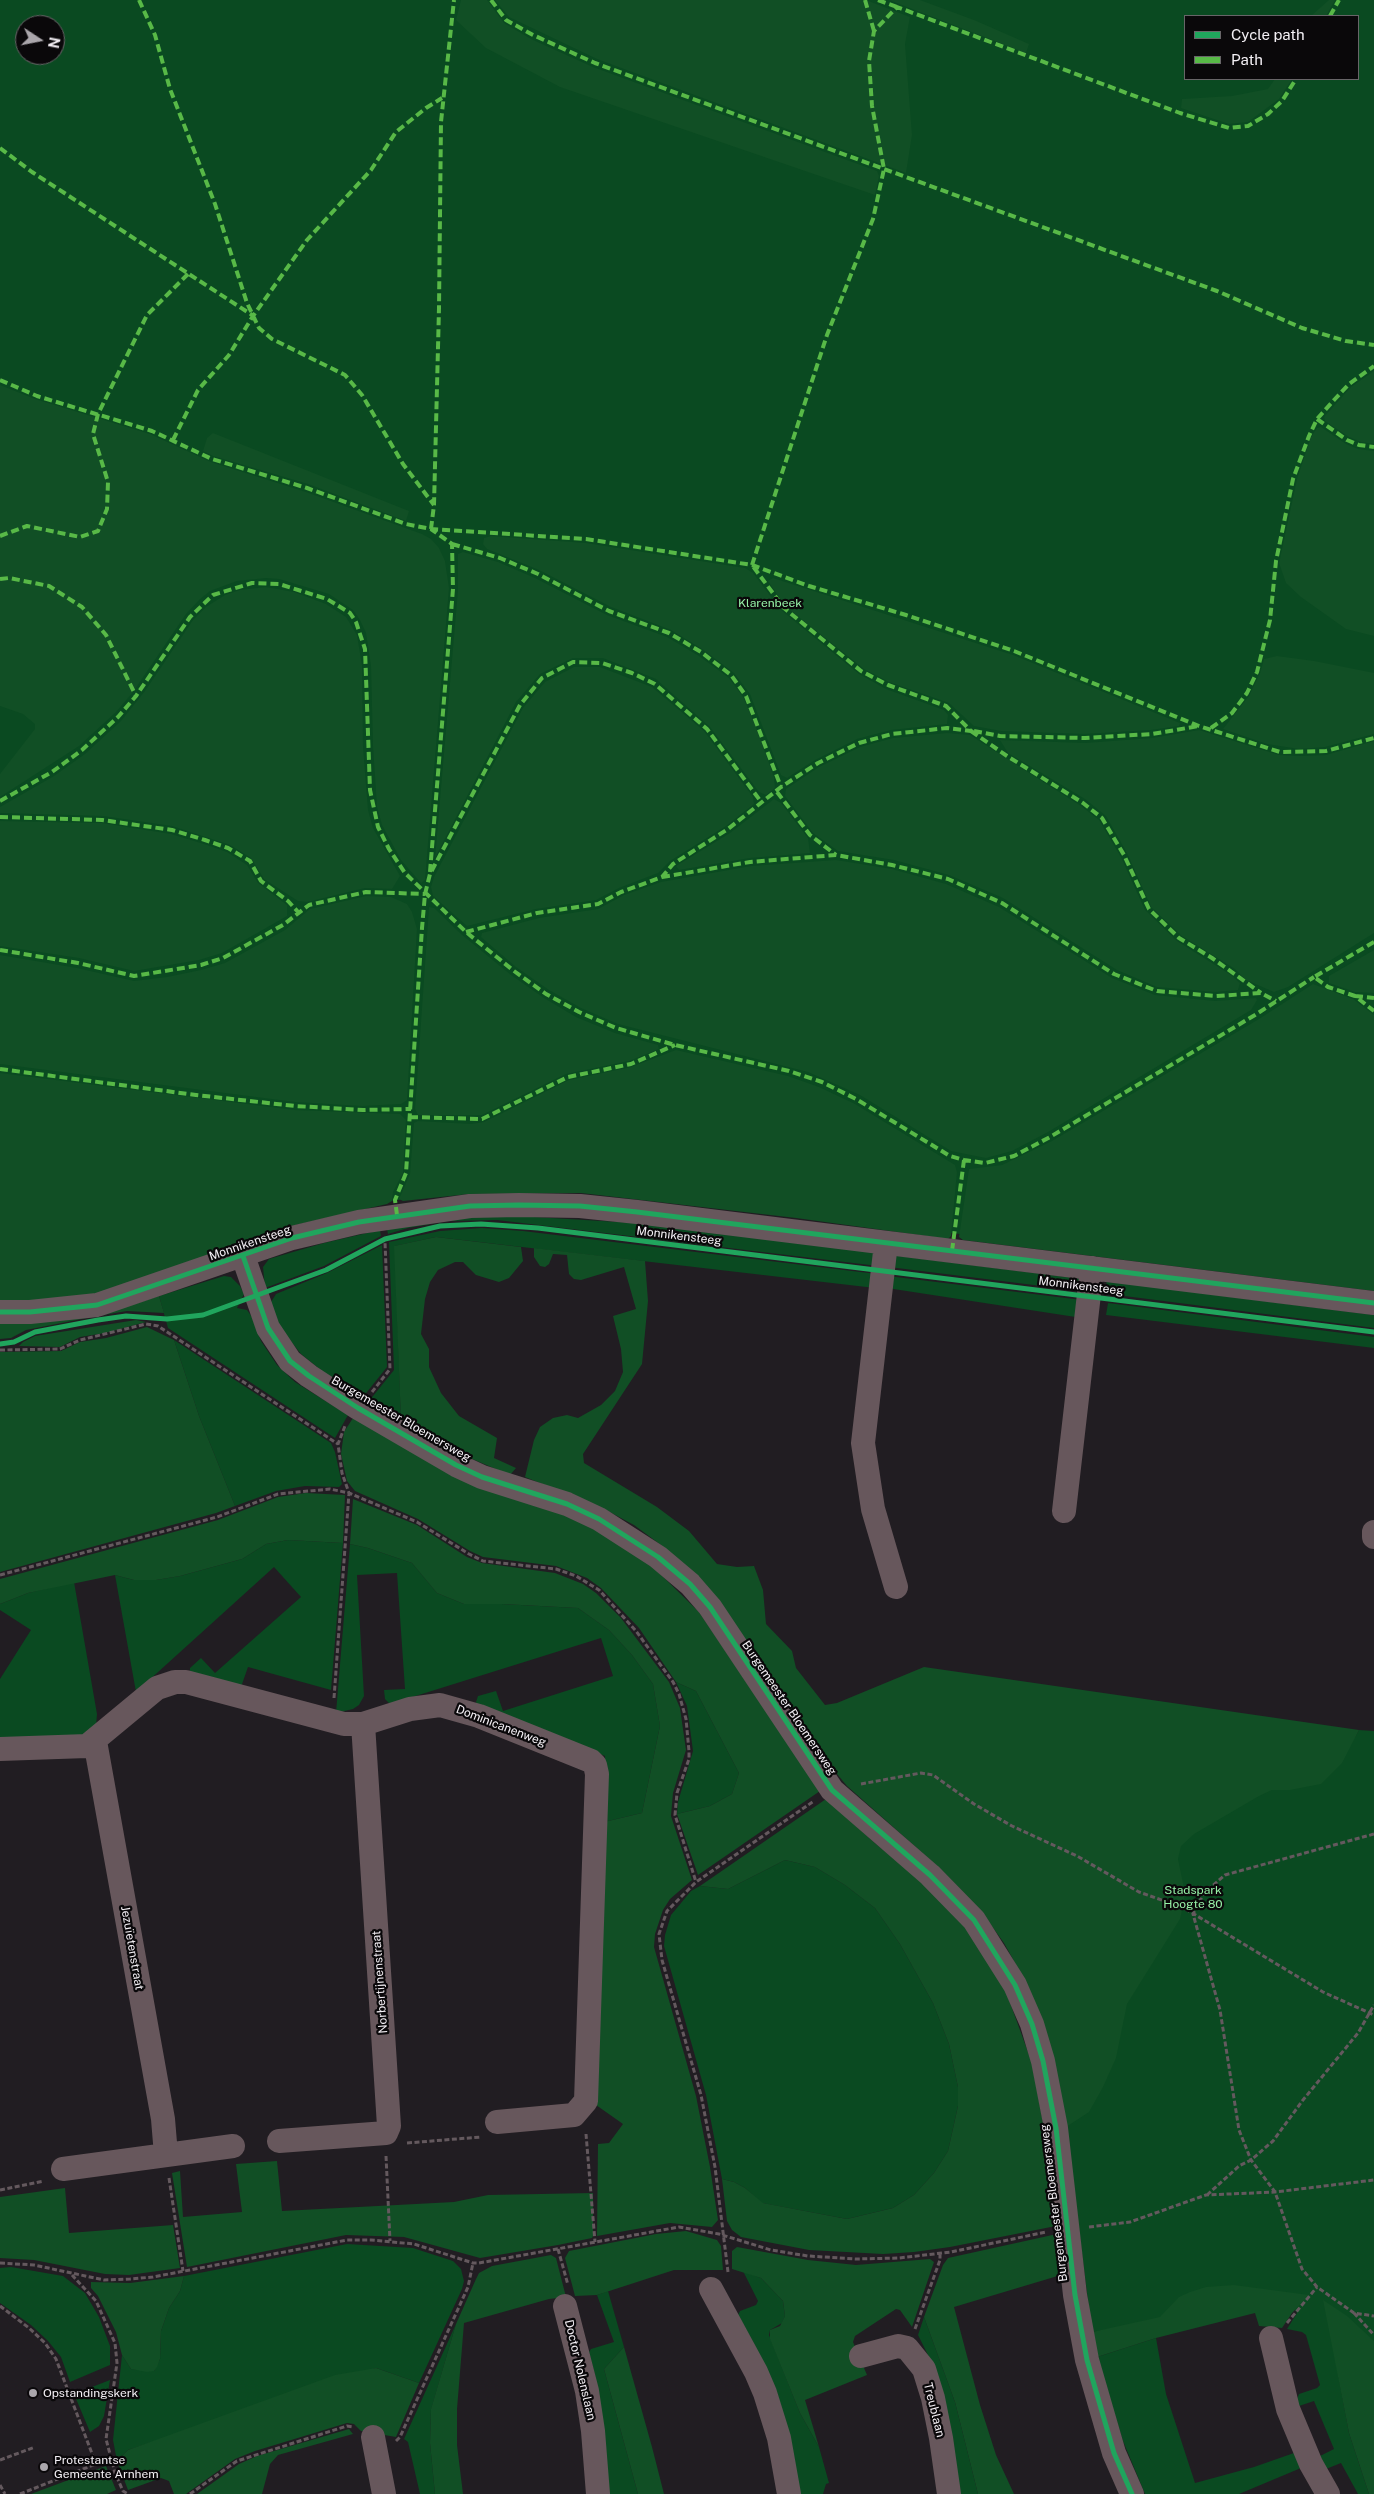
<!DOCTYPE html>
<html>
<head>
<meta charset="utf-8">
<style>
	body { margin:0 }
	#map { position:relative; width:1374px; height:2494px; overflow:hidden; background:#211d22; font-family:"Public Sans",sans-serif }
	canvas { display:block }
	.legend { position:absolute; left:1184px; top:15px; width:175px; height:65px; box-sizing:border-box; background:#0a080a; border:1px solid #686568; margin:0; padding:6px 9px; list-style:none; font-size:15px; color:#f4f0f5 }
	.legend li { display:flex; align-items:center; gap:10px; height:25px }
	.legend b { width:25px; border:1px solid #686568 }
	.north { position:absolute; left:15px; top:15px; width:50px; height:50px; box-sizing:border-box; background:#0a080a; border:1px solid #686568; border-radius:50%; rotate:101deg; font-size:14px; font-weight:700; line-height:20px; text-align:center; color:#f4f0f5 }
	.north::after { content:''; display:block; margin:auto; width:18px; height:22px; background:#aaa6ab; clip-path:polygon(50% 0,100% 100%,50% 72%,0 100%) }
</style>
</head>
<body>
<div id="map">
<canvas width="1374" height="2494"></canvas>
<ul class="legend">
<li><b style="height:6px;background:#20a55d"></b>Cycle path</li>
<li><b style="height:6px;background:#58b947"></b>Path</li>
</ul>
<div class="north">N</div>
</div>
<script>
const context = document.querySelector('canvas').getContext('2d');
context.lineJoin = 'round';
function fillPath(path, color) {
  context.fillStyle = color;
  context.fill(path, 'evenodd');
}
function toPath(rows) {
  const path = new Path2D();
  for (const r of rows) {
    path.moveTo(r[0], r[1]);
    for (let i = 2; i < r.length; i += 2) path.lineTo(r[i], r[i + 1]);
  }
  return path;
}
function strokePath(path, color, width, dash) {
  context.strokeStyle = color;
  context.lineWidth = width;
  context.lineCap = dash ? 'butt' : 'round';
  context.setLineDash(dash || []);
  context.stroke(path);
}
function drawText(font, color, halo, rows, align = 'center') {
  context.font = font + ' "Public Sans",sans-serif';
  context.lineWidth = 4.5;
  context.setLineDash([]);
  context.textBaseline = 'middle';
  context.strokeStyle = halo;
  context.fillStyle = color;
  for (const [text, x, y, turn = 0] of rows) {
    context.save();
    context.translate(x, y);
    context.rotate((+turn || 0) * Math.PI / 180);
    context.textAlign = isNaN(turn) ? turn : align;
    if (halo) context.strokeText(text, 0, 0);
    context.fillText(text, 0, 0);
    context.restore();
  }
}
fillPath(toPath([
	[0,0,1374,0,1374,1286,577,1186,429,1196,375,1203,0,1281],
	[1185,16,1358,16,1358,79,1185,79],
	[25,25,55,25,55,55,25,55],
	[517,1216,636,1223,880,1253,878,1266,497,1220,448,1221,408,1228,388,1234,387,1229,472,1217],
	[482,1228,523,1231,877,1274,875,1288,436,1237,395,1246,401,1421,369,1401,394,1370,389,1242,440,1231],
	[380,1230,381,1236,324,1266,265,1288,263,1267,269,1259,324,1243],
	[382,1245,387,1367,363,1397,322,1371,301,1354,281,1329,271,1308,271,1302,276,1294,327,1273],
	[891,1255,1083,1279,1082,1291,889,1267],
	[224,1276,231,1277,240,1286,244,1294,237,1308,247,1310,252,1317,261,1341,277,1365,295,1382,348,1415,335,1438,168,1328,159,1296],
	[888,1276,1082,1300,1082,1318,887,1288],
	[1106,1281,1374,1315,1374,1328,1109,1294],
	[1108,1303,1374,1337,1374,1348,1106,1315],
	[174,1340,331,1443,335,1452,342,1484,339,1487,305,1486,276,1491,235,1506,199,1416],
	[288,1540,343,1543,331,1690,248,1667,241,1687,190,1672,190,1668,201,1658,215,1673,301,1597,274,1567,136,1692,115,1575,134,1580,156,1580,180,1576,242,1559,266,1544],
	[350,1544,368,1548,412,1563,437,1593,464,1604,502,1604,578,1608,609,1630,632,1655,653,1684,660,1726,642,1813,604,1822,605,1756,477,1705,476,1702,478,1696,496,1691,503,1711,613,1676,601,1638,390,1704,385,1699,384,1690,405,1689,397,1573,357,1575,364,1696,359,1705,353,1709,336,1713],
	[74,1582,97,1714,96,1726,84,1736,0,1738,0,1679,31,1630,0,1610,0,1604,28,1593],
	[927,1677,1355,1737,1359,1730,1374,1731,1374,2491,1338,2374,1349,2433,1369,2494,1358,2494,1341,2463,1326,2469,1320,2456,1334,2449,1314,2401,1299,2406,1297,2399,1299,2394,1317,2388,1320,2385,1306,2335,1302,2332,1287,2329,1297,2313,1289,2301,1092,2332,1066,2127],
	[676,1682,696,1691,739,1773,732,1794,710,1806,677,1814,678,1802,693,1751,687,1706],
	[785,1860,815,1867,845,1885,875,1908,900,1944,933,2003,949,2044,958,2087,958,2106,948,2151,934,2173,914,2195,893,2208,847,2219,762,2203,745,2188,734,2182,722,2179,706,2095,664,1946,665,1935,671,1915,691,1891,700,1886,728,1889],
	[347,2244,413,2248,453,2261,461,2269,464,2281,462,2289,419,2383,376,2368,128,2450,117,2461,113,2440,122,2355,131,2369,154,2371,160,2359,161,2331,169,2308,180,2291,184,2276],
	[11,2267,63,2276,85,2293,99,2317,110,2346,110,2365,70,2382,61,2357,48,2341,31,2325,0,2303,0,2268],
	[743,2271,761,2278,783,2301,785,2316,782,2323,770,2330,769,2335,800,2413,819,2447,829,2483,826,2484,823,2494,800,2494,791,2443,777,2393,753,2342,738,2315,740,2311,756,2305,758,2301],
	[608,2291,624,2347,604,2369,638,2494,609,2494,595,2375,589,2352,591,2349,614,2342,597,2295],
	[924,2317,955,2402,978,2494,960,2494,934,2367,918,2335],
	[456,2324,431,2410,430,2443,435,2494,420,2494,408,2442,404,2439],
	[1156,2338,1166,2394,1195,2483,1254,2467,1294,2453,1301,2468,1239,2494,1145,2494,1123,2441,1097,2357],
	[110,2380,104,2416,99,2426,90,2432,74,2394]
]), '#0a4a21');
fillPath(toPath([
	[461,0,487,0,504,23,531,39,593,67,877,171,879,176,875,195,560,87,486,48,456,20],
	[495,0,866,0,910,17,905,44,912,135,906,173,597,59,509,17],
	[889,0,920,0,974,20,1029,44,1026,53],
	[1329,0,1335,0,1326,16,1311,16],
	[1275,79,1292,79,1279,99,1248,122,1229,124,1181,108,1182,99,1232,96,1268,89],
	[1374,371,1374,444,1361,442,1349,437,1325,421,1324,417,1351,387],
	[0,385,35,399,150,434,211,462,306,492,422,534,431,539,439,548,445,561,449,588,425,880,421,883,401,860,382,825,377,807,373,746,371,666,366,633,360,620,353,610,329,594,279,579,266,578,237,581,210,591,200,599,186,614,133,692,116,712,79,746,0,797,0,774,35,729,35,724,23,714,0,706],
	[1321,427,1346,444,1358,449,1374,451,1374,636,1346,629,1301,597,1286,583,1279,563,1297,479,1311,437,1317,428],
	[213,433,409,511,406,521,308,484,213,456,203,451,207,438],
	[491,536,586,543,745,568,753,573,781,610,859,674,886,689,944,710,948,715,947,724,891,730,857,739,815,760,787,778,781,775,750,694,734,673,702,649,671,630,611,607,539,570,487,549,483,544,484,538],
	[463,552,498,562,535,578,607,615,667,637,699,656,729,678,743,697,754,722,774,777,775,788,766,795,759,792,710,727,656,679,603,658,573,658,540,674,516,702,435,858,458,590,458,554],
	[773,578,1013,655,1180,723,1179,726,1151,730,1084,734,1001,731,974,726,949,703,889,682,864,669,785,606,768,581],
	[266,587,294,592,326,604,346,617,357,635,362,665,363,746,368,810,373,828,400,876,392,889,365,888,307,902,298,901,264,879,251,858,230,845,172,826,103,816,0,813,0,807,54,776,85,754,121,721,145,691,193,620,206,607,225,595,240,590],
	[1277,656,1314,661,1374,673,1374,734,1325,747,1299,749,1267,744,1223,729,1249,696,1260,673,1264,659],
	[574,667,600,667,652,687,704,731,753,797,754,804,726,826,670,861,658,873,619,888,596,900,536,909,467,926,433,896,431,887,434,877,523,708,545,682],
	[1199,730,1279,755,1299,756,1326,755,1374,741,1374,933,1288,987,1274,992,1246,980,1235,969,1182,936,1151,907,1127,853,1106,816,1085,799,1008,753,1000,740,1085,743,1152,738],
	[947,733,970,735,1081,806,1099,820,1121,857,1145,910,1177,941,1231,975,1240,983,1238,990,1215,992,1157,987,1117,970,1003,898,949,875,894,860,838,851,813,833,785,796,786,789,819,767,860,747,893,738],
	[774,799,781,803,808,838,810,853,750,858,679,870,676,866,730,833],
	[0,821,102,823,171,834,204,844,227,852,247,865,258,883,287,905,287,916,222,953,199,960,134,971,79,958,0,946],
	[836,860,892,869,946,884,999,907,1112,978,1155,995,1215,1001,1256,998,1257,1000,1251,1010,1048,1132,1012,1151,986,1158,951,1151,860,1095,808,1072,618,1024,581,1008,549,990,516,967,481,937,482,933,539,918,598,909,624,895,661,882,751,866],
	[366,896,391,897,407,904,412,912,417,929,407,1100,401,1104,362,1106,295,1102,0,1064,0,955,77,968,134,981,167,977,201,970,225,963,285,930,310,909],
	[429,907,434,908,461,934,511,975,544,998,576,1017,615,1033,658,1045,659,1049,629,1061,566,1074,482,1115,418,1115,415,1109],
	[1374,950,1374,993,1355,992,1329,983,1329,976],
	[1313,984,1353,999,1374,1015,1374,1291,963,1240,959,1237,969,1169,1002,1165,1052,1141,1259,1019],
	[676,1050,788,1076,819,1087,855,1104,955,1165,957,1172,951,1236,948,1239,796,1218,581,1193,469,1194,403,1201,399,1199,410,1174,414,1123,418,1121,471,1124,484,1122,569,1080,631,1067],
	[0,1073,295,1110,400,1114,406,1120,403,1173,393,1192,392,1201,387,1204,287,1227,132,1284,95,1295,53,1301,0,1302],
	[436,1237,521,1247,523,1261,509,1278,499,1282,476,1275,463,1262,455,1262,438,1270,430,1282,425,1299,421,1334,429,1349,429,1367,441,1393,459,1416,497,1438,494,1458,516,1468,510,1475,458,1453,401,1421,394,1246],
	[534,1248,645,1261,648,1301,642,1364,583,1454,584,1463,657,1507,689,1531,717,1564,737,1567,754,1566,763,1590,766,1624,792,1651,796,1668,825,1705,837,1703,924,1667,1359,1730,1342,1763,1321,1784,1290,1790,1272,1790,1259,1796,1194,1834,1181,1846,1178,1859,1184,1888,1184,1902,1180,1919,1127,2004,1116,2058,1103,2087,1089,2112,1066,2127,1025,1981,1004,1943,983,1914,937,1866,847,1786,828,1763,718,1600,665,1548,634,1525,604,1509,525,1477,534,1440,540,1427,553,1418,567,1415,578,1418,601,1405,615,1391,623,1372,621,1349,613,1316,636,1309,624,1267,581,1280,574,1279,569,1274,567,1255,553,1254,549,1264,545,1267,540,1266,534,1257],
	[159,1296,164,1313,127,1311,97,1316,26,1330,11,1338,0,1339,0,1322,138,1303],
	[136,1320,146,1322,105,1333,80,1337,60,1347,19,1346,23,1342,35,1336],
	[147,1327,174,1340,199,1416,235,1506,216,1513,0,1572,0,1352,61,1351,80,1342,106,1338],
	[353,1418,594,1528,653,1567,699,1612,820,1791,698,1875,677,1814,710,1806,732,1794,739,1773,696,1691,676,1682,639,1628,601,1588,587,1578,556,1566,483,1557,470,1551,418,1519,355,1491,347,1481,341,1454,344,1432],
	[306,1493,345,1495,343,1543,288,1540,266,1544,242,1559,180,1576,156,1580,134,1580,115,1575,28,1593,0,1604,0,1579,218,1520,278,1497],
	[353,1499,417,1525,467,1557,482,1563,555,1573,583,1584,596,1593,621,1618,669,1682,680,1708,686,1750,673,1793,671,1816,692,1880,670,1899,663,1910,655,1934,654,1947,696,2096,710,2167,718,2220,712,2227,670,2223,597,2236,598,2144,609,2143,623,2124,596,2105,604,1822,642,1813,660,1726,653,1684,632,1655,609,1630,578,1608,502,1604,464,1604,437,1593,412,1563,368,1548,350,1544],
	[826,1799,876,1844,922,1881,965,1926,1005,1989,1032,2063,1044,2128,1056,2226,950,2247,914,2252,883,2254,809,2250,741,2237,732,2230,727,2221,722,2179,734,2182,745,2188,763,2203,847,2219,893,2208,914,2195,934,2173,948,2151,958,2106,958,2087,949,2044,933,2003,900,1944,875,1908,845,1885,815,1867,785,1860,728,1889,700,1886],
	[277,2161,282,2211,454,2202,488,2195,593,2193,593,2236,592,2238,558,2245,480,2258,404,2237,346,2235,187,2267,172,2173,180,2171,183,2217,242,2212,236,2164],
	[65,2188,69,2233,173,2225,180,2268,129,2275,105,2274,34,2260,0,2258,0,2197],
	[686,2231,717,2240,721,2246,723,2270,674,2270,597,2295,575,2296,565,2258,569,2251,656,2234],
	[1057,2234,1061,2275,954,2307,980,2405,996,2455,1014,2494,978,2494,955,2402,924,2317,943,2265,948,2258],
	[737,2247,808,2260,856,2265,930,2259,934,2262,912,2327,900,2310,896,2309,855,2336,853,2342,867,2375,805,2400,819,2447,800,2413,770,2339,770,2330,780,2326,785,2316,783,2301,761,2278,732,2269,732,2251],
	[551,2255,556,2258,566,2297,549,2299,464,2323,457,2409,457,2445,463,2494,435,2494,430,2443,431,2409,456,2324,476,2279,479,2273,492,2266],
	[184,2276,180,2291,169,2308,161,2331,160,2359,157,2367,154,2371,147,2372,131,2369,122,2355,116,2332,98,2296,91,2288,91,2282,130,2283],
	[1234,2285,1309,2295,1292,2313,1282,2328,1259,2326,1255,2313,1156,2338,1097,2357,1092,2332,1160,2317,1179,2297,1190,2292,1206,2287],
	[1323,2300,1347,2316,1374,2341,1374,2494,1369,2494,1349,2433],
	[624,2347,652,2447,664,2494,638,2494,604,2369],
	[376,2368,419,2383,396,2437,361,2431,354,2424,347,2423,255,2451,235,2459,186,2494,174,2494,169,2481,161,2478,128,2490,117,2461,128,2450,335,2375],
	[349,2429,353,2434,278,2455,270,2464,262,2494,197,2494,239,2464,257,2456],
	[106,2466,116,2490,107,2494,31,2494]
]), '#114f25');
strokePath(toPath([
	[0,1350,60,1349,80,1340,146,1324,158,1326,338,1444],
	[372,1392,390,1369,385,1242],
	[0,1575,217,1517,278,1494,330,1489,349,1493,417,1522,469,1554,483,1561,556,1569,576,1576,599,1590,636,1631,673,1682,679,1694,686,1719,689,1751,689,1759,677,1793,675,1815,696,1882],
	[334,1698,349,1493,342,1473,338,1444,345,1426],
	[861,1784,921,1773,933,1775,974,1804,1012,1826,1077,1856,1139,1892,1184,1908,1323,1992,1374,2015],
	[1374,1834,1225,1875,1204,1893,1193,1914,1220,2010,1239,2130,1251,2160,1275,2192,1302,2269,1317,2287,1354,2313,1374,2316],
	[586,2134,595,2242],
	[407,2143,481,2137],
	[386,2156,390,2241],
	[169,2178,183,2271],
	[0,2190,44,2181],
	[1207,2195,1239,2166,1251,2160,1273,2141,1303,2100,1358,2033,1374,2005],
	[1089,2227,1130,2222,1206,2195,1275,2192,1374,2180],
	[558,2249,568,2285],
	[0,2263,34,2265,104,2280,130,2279,153,2277,347,2240,371,2240,414,2244,473,2263,479,2263,679,2227,719,2234,771,2250,808,2256,856,2259,899,2258,951,2252,1046,2232],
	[728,2272,715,2167,701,2095,662,1960,659,1934,667,1911,696,1882,814,1801],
	[72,2275,96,2301,115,2343,117,2363,106,2439,115,2473,123,2491,128,2494],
	[0,2306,29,2328,45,2343,56,2359,96,2464],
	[1354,2313,1374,2335],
	[1287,2323,1317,2287],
	[915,2329,940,2260,940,2253],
	[396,2441,400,2437,468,2287,473,2263],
	[0,2460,35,2447],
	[0,2485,5,2494],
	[20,2494,111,2458],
	[190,2494,237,2461,347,2426,354,2427]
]), '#64595e', 3, [5, 2.5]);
strokePath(toPath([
	[886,1243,863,1443,873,1509,896,1587],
	[243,1256,268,1328,290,1361,309,1376,358,1408,456,1465,482,1477,567,1504,599,1519,658,1557,690,1584,710,1607,832,1790,930,1875,974,1920,1015,1985,1032,2024,1043,2061,1056,2128,1075,2295,1087,2360,1114,2453,1132,2494],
	[0,1312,30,1312,97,1305,292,1238,359,1222,470,1206,519,1205,580,1206,637,1212,1374,1303],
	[1064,1511,1092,1268],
	[1374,1532,1374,1537],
	[95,1741,163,2119,166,2155],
	[0,1749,87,1746,157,1688,175,1682,186,1682,344,1724,363,1724,410,1709,440,1705,479,1716,591,1761,595,1765,597,1774,586,2101,574,2115,497,2122],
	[279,2141,386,2133,389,2126,363,1724],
	[63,2169,233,2146],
	[711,2289,756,2372,765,2393,779,2438,789,2494],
	[565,2306,587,2391,593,2431,598,2494],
	[1271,2338,1288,2409,1311,2464,1328,2494],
	[861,2356,898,2346,907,2348,924,2369,933,2398,941,2438,949,2494],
	[373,2437,384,2494]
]), '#67575c', 24);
strokePath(toPath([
	[139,0,155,35,170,89,215,204,247,303,259,328,272,339,345,375,362,395,403,464,434,505],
	[491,0,506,20,533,35,595,63,1217,291,1302,328,1346,341,1374,345],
	[865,0,874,31],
	[878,0,897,7],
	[1330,16,1339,0],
	[0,148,32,172,252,315],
	[0,380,37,396,152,431,212,459,307,488,406,524,431,529,586,539,752,565,809,586,906,615,1014,651,1199,726,1280,752,1326,751,1374,738],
	[1317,419,1347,440,1359,445,1374,447],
	[173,440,198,390,229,355,253,316,307,240,371,170,396,132,426,108,442,98],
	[431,529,434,505,439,308,441,122,454,0],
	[0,536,27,526,80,537,98,531,107,509,108,482,93,434,98,414,147,315,188,274],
	[452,544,500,558,538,574,609,611,669,633,701,652,731,675,746,696,781,787],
	[752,565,827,335,873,219,884,169,872,106,869,61,874,31,897,7,1180,113,1229,128,1248,126,1268,114,1282,101,1296,79],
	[0,579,9,578,49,586,82,607,106,635,136,696],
	[1211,728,1232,713,1247,693,1257,672,1270,620,1276,561,1293,479,1309,436,1317,419,1335,399,1349,384,1374,366],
	[971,731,1007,756,1083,803,1102,818,1124,855,1149,909,1179,938,1212,958,1261,993],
	[974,731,1000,736,1085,738,1152,734,1199,726],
	[777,792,810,835,836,855],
	[0,801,52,772,82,750,118,717,136,696,190,617,213,595,252,583,279,584,327,599,350,613,356,622,365,649,370,790,378,827,389,849,405,873,466,932,514,971,546,994,579,1012,616,1028,675,1045,789,1071,822,1082,856,1099,950,1156,964,1160,985,1163,1014,1156,1050,1137,1255,1015,1314,977],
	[0,817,102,820,172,830,205,840,228,848,250,861,261,881,288,901,299,913],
	[430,872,453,589,452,544,431,529],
	[662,877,750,862,836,855,892,865,948,879,1002,903,1114,974,1157,991,1216,996,1261,993,1276,1001],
	[466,932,537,913,598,904,621,892,662,877,673,864,728,829,781,787,818,763,859,743,892,734,947,728,971,731,946,706,888,685,861,671,784,608,752,565],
	[1374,942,1314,977,1328,987,1355,996,1374,1011],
	[0,950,78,963,134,976,201,965,223,958,283,925,309,905,366,892,425,894],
	[1355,996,1374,998],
	[0,1069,196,1095,295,1106,363,1110,411,1109],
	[410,1117,482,1119,568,1077,631,1064,675,1045],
	[397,1215,395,1200,406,1173,422,928,425,894,430,874,520,705,542,678,573,662,602,663,632,673,655,684,707,729,762,803],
	[952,1251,964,1160]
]), '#58b947', 4, [8, 4]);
strokePath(toPath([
	[243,1256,268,1328,290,1361,309,1376,358,1408,456,1465,482,1477,567,1504,599,1519,658,1557,690,1584,710,1607,832,1790,930,1875,974,1920,1015,1985,1032,2024,1043,2061,1056,2128,1075,2295,1087,2360,1114,2453,1132,2494],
	[0,1312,30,1312,97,1305,292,1238,359,1222,470,1206,519,1205,580,1206,637,1212,1374,1303],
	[0,1344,14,1342,35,1332,98,1320,126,1316,167,1319,203,1315,326,1270,385,1239,440,1226,481,1224,538,1228,1374,1332]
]), '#20a55d', 5);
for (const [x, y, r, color] of [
	[33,2393,5,"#aaa6ab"],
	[44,2467,5,"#aaa6ab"]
]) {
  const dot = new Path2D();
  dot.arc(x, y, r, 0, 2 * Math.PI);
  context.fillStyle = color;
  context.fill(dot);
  strokePath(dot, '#0a080a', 2);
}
drawText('12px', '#96f1a7', '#0a080a', [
	["Klarenbeek",770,603],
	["Stadspark",1193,1890],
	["Hoogte 80",1193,1904]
]);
drawText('12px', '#f4f0f5', '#0a080a', [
	["Monnikensteeg",679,1236,7],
	["Monnikensteeg",250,1243,-19],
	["Monnikensteeg",1081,1286,7],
	["Burgemeester Bloemersweg",401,1419,30],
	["Burgemeester Bloemersweg",789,1708,56],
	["Dominicanenweg",501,1726,21],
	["Jezuïetenstraat",132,1948,80],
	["Norbertijnenstraat",380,1982,-94],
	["Burgemeester Bloemersweg",1054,2203,-97],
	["Doctor Nolenslaan",580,2370,77],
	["Treublaan",934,2410,76]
]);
drawText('12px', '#f4f0f5', '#0a080a', [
	["Opstandingskerk",43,2393],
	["Protestantse",54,2460],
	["Gemeente Arnhem",54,2474]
], 'left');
</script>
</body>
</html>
